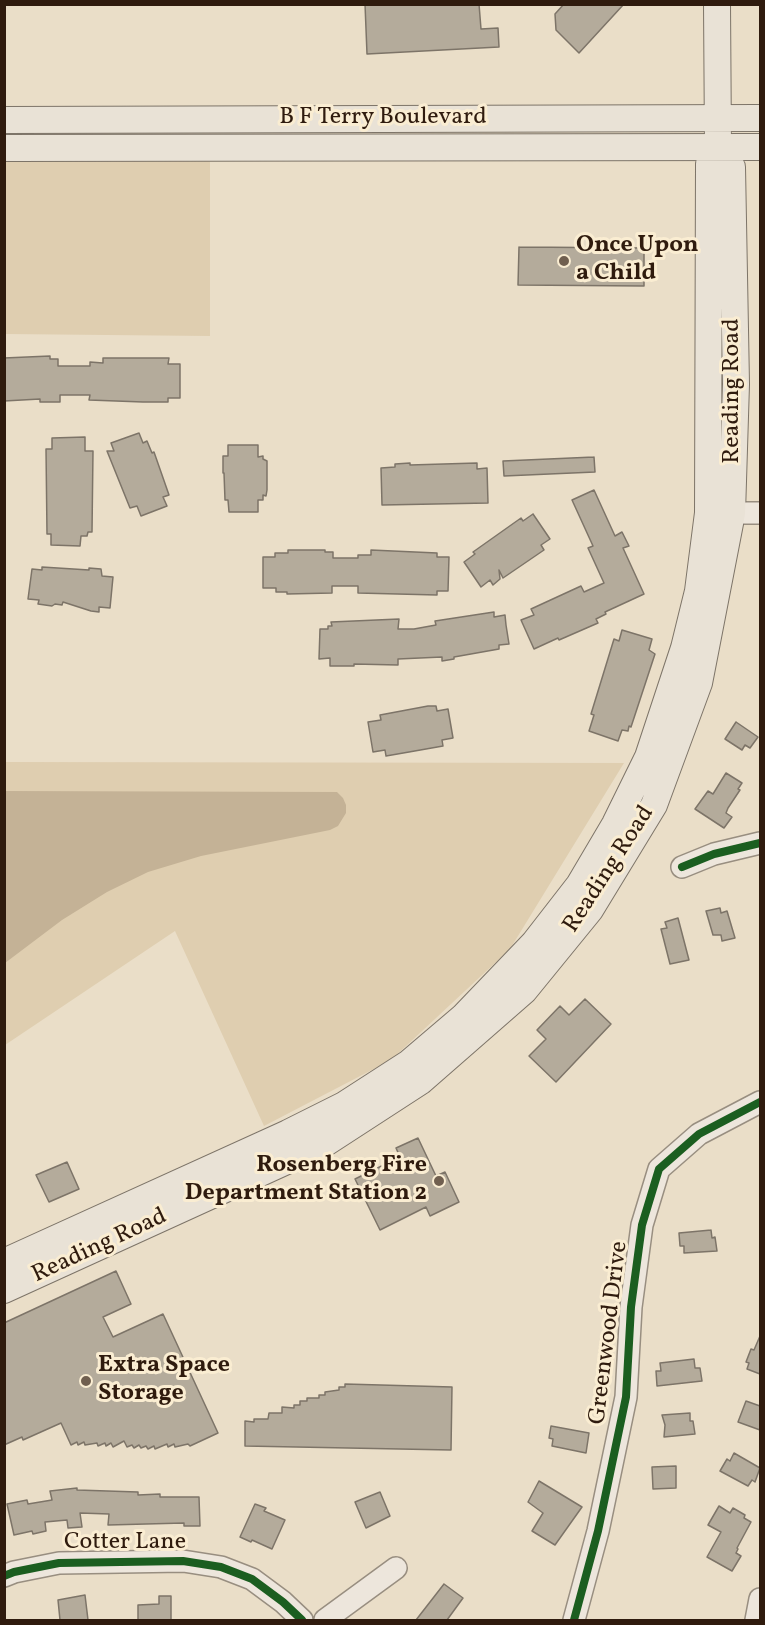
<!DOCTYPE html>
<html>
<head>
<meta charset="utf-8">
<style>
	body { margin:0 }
	#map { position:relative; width:765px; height:1625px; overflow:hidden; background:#eadec8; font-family:Vollkorn,serif }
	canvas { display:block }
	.frame { position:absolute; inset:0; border:6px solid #2f1b0e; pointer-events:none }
</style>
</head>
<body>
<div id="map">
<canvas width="765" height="1625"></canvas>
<div class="frame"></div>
</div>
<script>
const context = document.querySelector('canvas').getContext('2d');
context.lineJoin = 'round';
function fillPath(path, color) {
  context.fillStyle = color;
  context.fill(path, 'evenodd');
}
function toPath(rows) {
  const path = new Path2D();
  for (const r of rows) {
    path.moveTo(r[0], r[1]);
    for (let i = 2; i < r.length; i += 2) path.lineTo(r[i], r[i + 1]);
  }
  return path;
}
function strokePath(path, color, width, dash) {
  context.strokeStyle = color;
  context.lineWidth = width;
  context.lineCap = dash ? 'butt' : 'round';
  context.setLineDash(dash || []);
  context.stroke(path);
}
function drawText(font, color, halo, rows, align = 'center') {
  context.font = font + ' Vollkorn,serif';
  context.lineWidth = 6;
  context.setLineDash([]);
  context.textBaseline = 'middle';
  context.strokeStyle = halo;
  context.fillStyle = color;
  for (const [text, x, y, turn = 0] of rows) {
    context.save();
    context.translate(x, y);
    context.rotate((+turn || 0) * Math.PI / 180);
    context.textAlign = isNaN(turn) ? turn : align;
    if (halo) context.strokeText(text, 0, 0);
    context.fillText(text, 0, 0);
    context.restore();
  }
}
fillPath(toPath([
	[210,161,210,336,5,334,5,162],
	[5,762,624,763,510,949,391,1060,264,1126,175,931,5,1045]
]), '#dfceb0');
fillPath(toPath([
	[5,791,337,792,343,798,346,805,346,813,338,826,330,830,201,856,148,872,107,892,62,920,5,963]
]), '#c4b296');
const building = toPath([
	[365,4,479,4,481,29,498,28,499,47,367,54,365,4],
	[564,4,624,4,579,53,556,30,555,14,564,4],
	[519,247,644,248,644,286,518,285,519,247],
	[50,356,50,359,58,359,58,366,90,366,90,362,103,363,103,358,169,358,168,364,180,364,180,398,168,398,168,402,143,402,89,400,90,395,60,395,60,402,40,402,40,399,4,401,4,358,50,356],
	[139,433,143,443,147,441,152,453,154,452,169,495,163,497,167,506,141,516,137,506,130,508,107,451,114,451,111,443,139,433],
	[85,437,85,451,93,451,92,532,88,532,87,536,81,536,80,546,51,545,51,534,47,534,46,449,52,449,52,438,85,437],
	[228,445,258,445,258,457,263,456,263,459,267,461,267,490,266,496,263,495,263,500,258,500,258,512,229,512,228,500,225,500,224,473,223,473,223,456,228,456,228,445],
	[594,457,595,472,504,476,503,461,594,457],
	[410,463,410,465,477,463,477,469,487,468,488,503,382,505,381,468,395,467,395,464,410,463],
	[594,490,615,536,622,532,629,546,623,548,644,594,605,612,606,614,596,619,598,623,559,640,558,638,534,649,521,620,534,615,531,609,581,586,584,592,604,583,588,548,593,546,572,500,594,490],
	[533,514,550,539,541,545,544,550,503,578,499,570,500,579,493,585,490,580,481,587,464,562,475,554,473,552,521,518,523,521,533,514],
	[288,550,325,550,325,552,333,552,333,558,358,558,358,555,371,555,371,550,437,553,437,557,449,557,448,591,437,591,437,595,358,593,358,586,332,586,332,593,287,594,287,592,276,592,276,588,263,588,263,557,275,557,275,553,288,553,288,550],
	[42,567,89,570,89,568,101,569,102,576,113,577,110,608,99,607,99,612,91,611,63,602,62,605,55,604,52,606,38,604,39,600,28,599,32,569,42,570,42,567],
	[494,612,494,617,505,615,506,625,509,644,499,645,499,649,454,657,454,659,442,661,442,657,398,659,398,665,354,664,354,666,330,666,330,658,319,659,320,629,328,629,328,626,332,626,331,622,399,619,398,629,414,629,436,625,435,621,494,612],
	[622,630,652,639,649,650,655,654,631,727,629,726,628,731,622,730,618,741,589,731,594,715,591,714,614,639,619,641,622,630],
	[428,706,436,706,437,711,448,709,453,738,442,740,443,746,409,752,386,756,385,750,373,752,368,722,381,720,380,715,428,706],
	[736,722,758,737,750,748,745,745,742,750,725,739,736,722],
	[726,773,742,783,738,789,740,790,728,808,726,813,732,817,724,828,695,809,708,791,713,794,726,773],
	[720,908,721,913,727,911,735,938,722,941,721,935,713,935,706,911,720,908],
	[678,918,689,960,670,964,661,929,667,928,665,922,678,918],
	[585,999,611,1024,556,1082,529,1056,546,1039,537,1030,560,1006,569,1015,585,999],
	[418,1138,436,1176,445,1172,459,1202,430,1216,426,1207,380,1230,355,1179,400,1157,396,1148,418,1138],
	[67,1162,79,1189,49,1202,36,1175,67,1162],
	[711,1230,712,1238,715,1237,717,1251,684,1253,684,1246,680,1246,679,1233,711,1230],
	[116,1271,131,1304,103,1317,113,1337,163,1314,218,1433,190,1446,188,1444,175,1447,174,1444,168,1447,167,1444,155,1449,154,1446,148,1449,146,1446,141,1448,139,1445,134,1448,132,1445,127,1447,124,1441,113,1447,111,1443,106,1446,105,1443,98,1446,97,1443,85,1445,84,1442,78,1445,77,1442,71,1445,61,1423,23,1440,22,1437,4,1445,4,1323,116,1271],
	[760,1336,760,1374,747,1369,749,1363,746,1362,751,1349,754,1350,760,1336],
	[694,1359,695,1368,700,1368,702,1381,657,1386,656,1371,661,1371,660,1363,694,1359],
	[345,1384,452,1387,451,1450,245,1446,245,1421,254,1422,254,1419,268,1419,269,1413,282,1413,282,1407,294,1408,294,1405,300,1405,300,1401,307,1401,307,1398,319,1398,319,1395,325,1395,325,1392,339,1390,339,1387,345,1387,345,1384],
	[746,1401,760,1406,760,1430,738,1422,746,1401],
	[690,1413,690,1421,693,1421,695,1434,664,1437,665,1425,662,1415,690,1413],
	[551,1426,589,1433,586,1453,552,1446,553,1439,549,1438,551,1426],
	[734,1453,760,1468,755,1482,752,1480,748,1486,720,1471,727,1459,730,1461,734,1453],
	[676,1466,676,1488,653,1489,652,1467,676,1466],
	[539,1481,582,1507,555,1545,532,1531,543,1513,528,1502,539,1481],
	[77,1488,77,1490,138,1492,138,1495,160,1494,160,1497,199,1497,200,1526,184,1526,184,1523,108,1525,109,1514,80,1513,82,1527,68,1528,67,1520,45,1522,46,1531,33,1534,32,1531,14,1535,7,1504,27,1500,28,1504,52,1500,50,1491,77,1488],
	[380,1492,390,1516,366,1528,355,1502,380,1492],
	[255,1504,266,1508,264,1511,285,1520,272,1549,252,1540,251,1542,240,1537,255,1504],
	[719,1506,730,1513,733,1508,745,1515,744,1518,751,1522,737,1548,738,1549,736,1553,741,1556,732,1571,707,1557,721,1532,708,1525,719,1506],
	[444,1584,463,1598,447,1620,416,1620,444,1584],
	[85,1595,88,1620,60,1620,58,1600,85,1595],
	[159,1596,171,1596,171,1620,138,1620,138,1605,159,1604,159,1596]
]);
fillPath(building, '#b4ab9b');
strokePath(building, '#7d7468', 1.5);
const minor = toPath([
	[716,513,760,513],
	[682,867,714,854,760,843],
	[4,1576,14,1572,59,1563,183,1561,221,1567,252,1579,283,1602,302,1620],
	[325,1620,396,1568],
	[574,1620,598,1531,626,1397,631,1307,642,1225,659,1169,699,1134,760,1102],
	[756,1620,760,1599]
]);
const major = toPath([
	[4,120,760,118],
	[4,148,760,147],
	[4,1262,288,1133,344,1105,409,1063,463,1017,534,943,579,885,615,824,648,757,684,648,698,591,708,513,709,164,718,147,717,4],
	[4,1290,324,1144,421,1081,524,991,590,910,654,805,699,683,732,513,736,384,732,167,718,147]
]);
strokePath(minor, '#988e80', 24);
strokePath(major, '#7d7468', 28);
strokePath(minor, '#ede6dc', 21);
strokePath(major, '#e9e2d6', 26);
strokePath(toPath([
	[682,867,714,854,760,843],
	[4,1576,14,1572,59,1563,183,1561,221,1567,252,1579,283,1602,302,1620],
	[574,1620,598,1531,626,1397,631,1307,642,1225,659,1169,699,1134,760,1102]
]), '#1b5e20', 8);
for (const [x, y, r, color] of [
	[564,261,6,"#705f4f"],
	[439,1181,6,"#705f4f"],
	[86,1381,6,"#705f4f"]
]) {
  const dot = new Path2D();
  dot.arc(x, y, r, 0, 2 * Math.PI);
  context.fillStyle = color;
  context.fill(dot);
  strokePath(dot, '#faedd2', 2);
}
drawText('24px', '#2f1b0e', '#faedd2', [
	["B F Terry Boulevard",383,119],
	["Reading Road",734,391,-90],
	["Reading Road",610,870,-57],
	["Reading Road",100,1247,-25],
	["Greenwood Drive",610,1333,-83],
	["Cotter Lane",125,1544]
]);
drawText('bold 24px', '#2f1b0e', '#faedd2', [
	["Once Upon",576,247],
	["a Child",576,275],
	["Rosenberg Fire",427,1167,"right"],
	["Department Station 2",427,1195,"right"],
	["Extra Space",98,1367],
	["Storage",98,1395]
], 'left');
</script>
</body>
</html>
